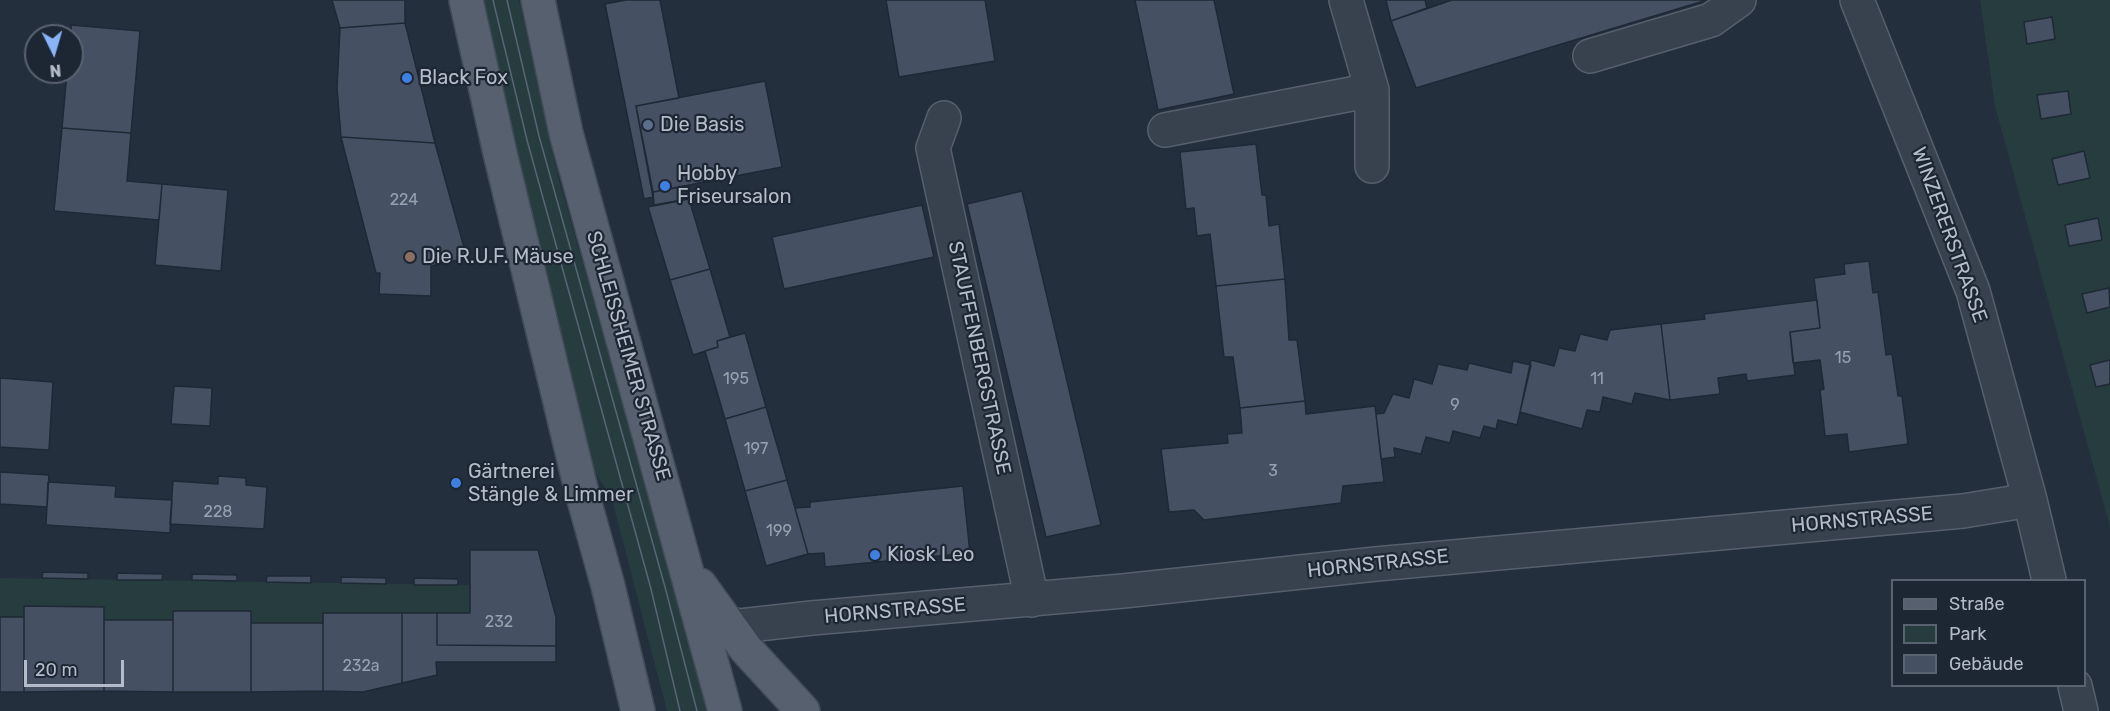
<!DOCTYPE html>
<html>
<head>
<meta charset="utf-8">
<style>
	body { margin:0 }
	#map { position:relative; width:2110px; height:711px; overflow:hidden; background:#242f3e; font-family:Rubik,sans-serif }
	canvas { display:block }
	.legend { position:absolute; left:1891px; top:579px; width:195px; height:108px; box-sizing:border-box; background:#1d2633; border:2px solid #59626f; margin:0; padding:8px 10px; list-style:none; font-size:18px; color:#b4bcc9 }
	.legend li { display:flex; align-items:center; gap:12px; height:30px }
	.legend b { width:30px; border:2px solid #59626f }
	.north { position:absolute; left:24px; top:24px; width:60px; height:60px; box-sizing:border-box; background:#1d2633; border:2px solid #59626f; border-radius:50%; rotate:175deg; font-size:16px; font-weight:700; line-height:24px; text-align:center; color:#b4bcc9 }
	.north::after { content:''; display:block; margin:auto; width:21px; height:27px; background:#8ab4f8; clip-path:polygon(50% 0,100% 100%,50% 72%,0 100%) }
	.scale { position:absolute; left:24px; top:660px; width:100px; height:27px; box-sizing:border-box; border:3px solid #b4bcc9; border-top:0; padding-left:8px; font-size:18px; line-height:21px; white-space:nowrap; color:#b4bcc9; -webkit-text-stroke:4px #1d2633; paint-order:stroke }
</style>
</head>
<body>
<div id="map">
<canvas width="2110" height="711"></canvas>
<ul class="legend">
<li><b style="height:8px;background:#56606e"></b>Straße</li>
<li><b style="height:16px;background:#263c3f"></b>Park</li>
<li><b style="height:16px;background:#455162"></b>Gebäude</li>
</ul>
<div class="north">N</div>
<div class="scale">20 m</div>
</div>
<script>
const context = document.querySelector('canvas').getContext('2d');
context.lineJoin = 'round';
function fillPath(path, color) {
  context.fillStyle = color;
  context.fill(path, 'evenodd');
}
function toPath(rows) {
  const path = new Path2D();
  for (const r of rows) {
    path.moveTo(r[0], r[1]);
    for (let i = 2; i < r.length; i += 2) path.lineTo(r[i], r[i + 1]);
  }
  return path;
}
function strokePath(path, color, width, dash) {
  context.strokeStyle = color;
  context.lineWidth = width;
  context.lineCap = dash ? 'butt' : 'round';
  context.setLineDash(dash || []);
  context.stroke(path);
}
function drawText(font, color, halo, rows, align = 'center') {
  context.font = font + ' Rubik,sans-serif';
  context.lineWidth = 4.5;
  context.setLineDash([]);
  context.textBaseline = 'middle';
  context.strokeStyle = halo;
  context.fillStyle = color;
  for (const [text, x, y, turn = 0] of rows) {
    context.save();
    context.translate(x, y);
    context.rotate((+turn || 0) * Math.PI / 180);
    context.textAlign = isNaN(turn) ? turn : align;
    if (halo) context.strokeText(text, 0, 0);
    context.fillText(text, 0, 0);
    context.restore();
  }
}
fillPath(toPath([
	[480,0,519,0,559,180,693,649,708,711,667,711,611,496,590,465],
	[1980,0,2110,0,2110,527,1995,106],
	[0,578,470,585,470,613,323,613,323,623,251,623,251,611,174,611,173,620,104,620,103,607,24,606,24,617,0,616]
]), '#263c3f');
const building = toPath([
	[332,0,405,0,405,23,340,28,332,0],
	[626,0,660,0,679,98,636,106,653,197,644,199,605,4,626,0],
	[886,0,985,0,995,61,899,77,886,0],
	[1135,0,1214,0,1234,94,1158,110,1135,0],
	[1386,0,1425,0,1427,8,1391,21,1386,0],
	[1452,0,1707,0,1416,88,1391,21,1452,0],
	[2052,17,2055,39,2027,44,2024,22,2052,17],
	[405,23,435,143,341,137,337,88,340,28,405,23],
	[71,25,140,31,131,133,62,128,67,72,72,72,71,25],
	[765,81,782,167,653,192,636,106,765,81],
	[2068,91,2071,114,2041,119,2037,95,2068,91],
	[62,128,131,133,127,181,162,184,159,220,54,211,62,128],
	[341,137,435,143,467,258,431,266,431,296,379,294,380,273,376,273,341,137],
	[1256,144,1262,195,1266,195,1269,226,1279,224,1285,279,1216,286,1210,234,1197,236,1194,208,1186,209,1180,152,1256,144],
	[2084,151,2090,178,2058,185,2052,159,2084,151],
	[162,184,228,190,221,271,155,265,162,184],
	[680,187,682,200,654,205,653,192,680,187],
	[1022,191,1101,525,1046,537,967,204,1022,191],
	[689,199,710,269,670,280,648,207,689,199],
	[922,205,934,257,784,289,772,237,922,205],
	[2098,218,2102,240,2069,246,2065,225,2098,218],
	[1869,261,1873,293,1878,292,1886,355,1892,354,1898,396,1902,396,1908,444,1849,452,1847,434,1825,436,1820,390,1824,389,1820,360,1793,363,1790,332,1820,328,1814,278,1845,274,1844,264,1869,261],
	[710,269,730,337,717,341,718,347,693,355,670,280,710,269],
	[1285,279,1289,340,1297,340,1305,401,1240,408,1233,357,1224,357,1216,286,1285,279],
	[2109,288,2110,307,2087,313,2082,294,2109,288],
	[1817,300,1820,328,1790,332,1795,375,1747,381,1746,374,1718,378,1720,394,1670,400,1661,324,1705,319,1704,314,1817,300],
	[1661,324,1670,400,1635,393,1632,404,1603,397,1600,412,1587,410,1582,429,1520,412,1531,360,1554,366,1559,348,1575,351,1580,334,1607,340,1610,330,1661,324],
	[745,333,766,407,725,419,705,351,718,347,717,341,745,333],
	[2110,360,2110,384,2096,387,2090,365,2110,360],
	[1513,361,1531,365,1517,425,1498,420,1496,429,1484,426,1480,438,1453,431,1450,443,1426,437,1421,454,1394,448,1395,457,1381,459,1376,414,1384,413,1393,394,1409,398,1414,379,1432,384,1438,364,1467,370,1469,363,1511,373,1513,361],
	[0,378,53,382,49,450,0,447,0,378],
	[174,386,212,388,210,426,171,424,174,386],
	[1305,401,1306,414,1375,406,1384,482,1343,486,1341,503,1204,520,1194,510,1169,512,1161,449,1228,443,1227,434,1242,433,1240,408,1305,401],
	[766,407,787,480,745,491,725,419,766,407],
	[0,472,49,475,47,507,0,504,0,472],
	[218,476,246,478,246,485,267,487,264,529,170,524,173,481,218,484,218,476],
	[787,480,808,554,766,566,745,491,787,480],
	[48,482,116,486,115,497,172,500,170,533,46,525,48,482],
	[963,486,970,553,825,567,824,553,808,554,795,508,810,507,810,502,963,486],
	[470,550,538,550,556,617,556,646,437,645,437,613,470,613,470,550],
	[43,572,88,573,88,579,42,578,43,572],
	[117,573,163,574,162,580,117,580,117,573],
	[192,574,237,575,237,581,192,580,192,574],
	[267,576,311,576,311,583,266,582,267,576],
	[341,577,386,578,386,584,341,583,341,577],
	[414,578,458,579,458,585,414,585,414,578],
	[24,606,104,607,104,691,24,692,24,606],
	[173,611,251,611,251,692,173,692,173,611],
	[323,613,402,613,402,683,363,692,323,691,323,613],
	[402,613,437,613,437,645,556,646,556,662,436,662,437,675,402,683,402,613],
	[0,617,24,617,24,692,0,692,0,617],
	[104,620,173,620,173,692,104,691,104,620],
	[251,623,323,623,323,691,251,692,251,623]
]);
fillPath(building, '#455162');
strokePath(building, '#1f2835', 1.5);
const minor = toPath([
	[1346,0,1372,90,1372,166],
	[1857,0,1973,291,2030,500,2049,580],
	[1590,56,1711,20,1739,0],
	[944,118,933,148,1032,600],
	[1165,130,1372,90],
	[727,623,740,626,812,618,1123,591,1376,564,1963,511,2030,500],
	[2075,686,2081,711]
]);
const major = toPath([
	[466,0,500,153,581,489,608,586,638,711],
	[538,0,566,133,725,711],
	[700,585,746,649,803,711]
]);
strokePath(minor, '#565f6c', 36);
strokePath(major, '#414a57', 36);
strokePath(minor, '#38414e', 33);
strokePath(major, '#56606e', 33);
strokePath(toPath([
	[493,0,527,140,651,589,680,711],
	[507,0,539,136,665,587,697,711]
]), '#5a6575', 1.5);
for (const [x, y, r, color] of [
	[407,78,6,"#3f7fe0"],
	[648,125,6,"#5c6f8a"],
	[665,186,6,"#3f7fe0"],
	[410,257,6,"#8d6e63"],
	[456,483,6,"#3f7fe0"],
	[875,555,6,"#3f7fe0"]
]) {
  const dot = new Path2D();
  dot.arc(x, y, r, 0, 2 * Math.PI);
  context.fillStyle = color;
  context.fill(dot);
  strokePath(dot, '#1d2633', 2);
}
drawText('16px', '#98a1af', null, [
	["224",404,200],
	["15",1843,358],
	["195",736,379],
	["11",1597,379],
	["9",1455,405],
	["197",756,449],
	["3",1273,471],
	["228",218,512],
	["199",779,531],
	["232",499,622],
	["232a",361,666]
]);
drawText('20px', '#b4bcc9', '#1d2633', [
	["Black Fox",419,78],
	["Die Basis",660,125],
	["Hobby",677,174],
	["Friseursalon",677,197],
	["Die R.U.F. Mäuse",422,257],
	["Gärtnerei",468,472],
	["Stängle & Limmer",468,495],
	["Kiosk Leo",887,555]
], 'left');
drawText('20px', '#b4bcc9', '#1d2633', [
	["WINZERERSTRASSE",1949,235,70],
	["SCHLEISSHEIMER STRASSE",628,356,74],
	["STAUFFENBERGSTRASSE",979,358,78],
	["HORNSTRASSE",1862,520,-5],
	["HORNSTRASSE",1378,564,-6],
	["HORNSTRASSE",895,611,-5]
]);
</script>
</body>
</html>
